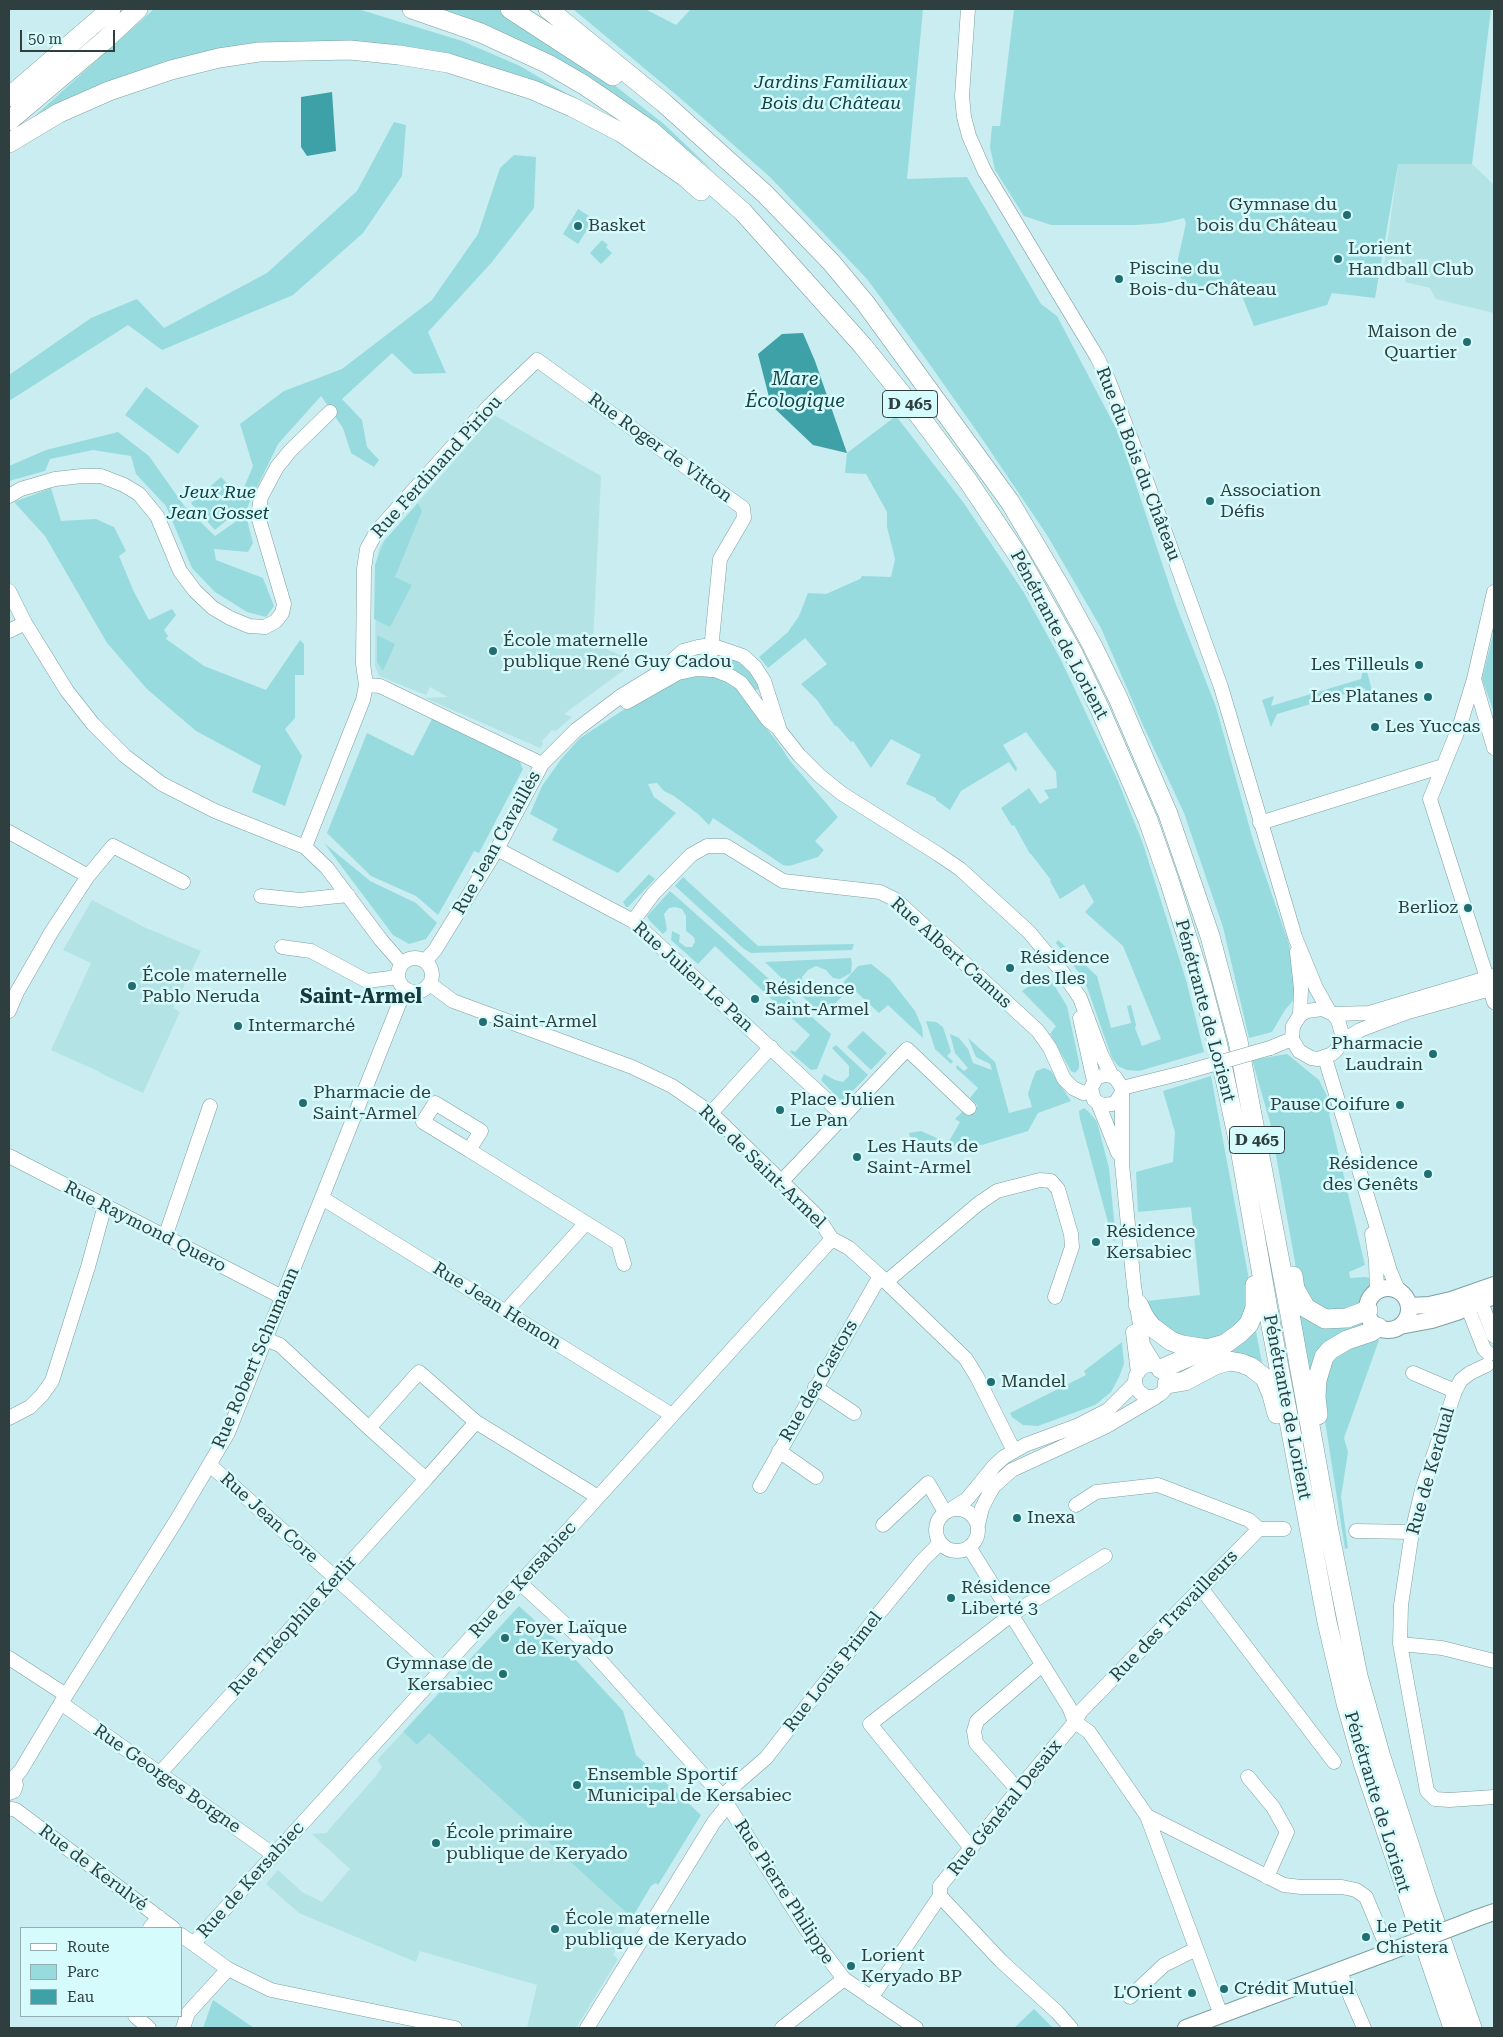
<!DOCTYPE html>
<html>
<head>
<meta charset="utf-8">
<style>
	body { margin:0 }
	#map { position:relative; width:1503px; height:2037px; overflow:hidden; background:#c9edf0; font-family:"Roboto Serif",serif }
	canvas { display:block }
	.frame { position:absolute; inset:0; border:10px solid #2f3e3f; pointer-events:none }
	.legend { position:absolute; left:20px; top:1927px; width:162px; height:90px; box-sizing:border-box; background:#d6fbfd; border:1px solid #93afb1; margin:0; padding:6px 9px; list-style:none; font-size:15px; color:#2f3e3f }
	.legend li { display:flex; align-items:center; gap:10px; height:25px }
	.legend b { width:25px; border:1px solid #93afb1 }
	.scale { position:absolute; left:20px; top:30px; width:95px; height:22px; box-sizing:border-box; border:2px solid #2f3e3f; border-top:0; padding-left:6px; font-size:15px; line-height:18px; white-space:nowrap; color:#2f3e3f; -webkit-text-stroke:4px #d6fbfd; paint-order:stroke }
</style>
</head>
<body>
<div id="map">
<canvas width="1503" height="2037"></canvas>
<div class="frame"></div>
<ul class="legend">
<li><b style="height:6px;background:#fff"></b>Route</li>
<li><b style="height:14px;background:#98dbdf"></b>Parc</li>
<li><b style="height:14px;background:#3ea1a7"></b>Eau</li>
</ul>
<div class="scale">50 m</div>
</div>
<script>
const context = document.querySelector('canvas').getContext('2d');
context.lineJoin = 'round';
function fillPath(path, color) {
  context.fillStyle = color;
  context.fill(path, 'evenodd');
}
function toPath(rows) {
  const path = new Path2D();
  for (const r of rows) {
    if (r.length === 3) {
      path.moveTo(r[0] + r[2], r[1]);
      path.arc(r[0], r[1], r[2], 0, 2 * Math.PI);
      continue;
    }
    path.moveTo(r[0], r[1]);
    for (let i = 2; i < r.length; i += 2) path.lineTo(r[i], r[i + 1]);
  }
  return path;
}
function strokePath(path, color, width, dash) {
  context.strokeStyle = color;
  context.lineWidth = width;
  context.lineCap = dash ? 'butt' : 'round';
  context.setLineDash(dash || []);
  context.stroke(path);
}
function drawText(font, color, halo, rows, align = 'center') {
  context.font = font + ' "Roboto Serif",serif';
  context.lineWidth = 5;
  context.setLineDash([]);
  context.textBaseline = 'middle';
  context.strokeStyle = halo;
  context.fillStyle = color;
  for (const [text, x, y, turn = 0] of rows) {
    context.save();
    context.translate(x, y);
    context.rotate((+turn || 0) * Math.PI / 180);
    context.textAlign = isNaN(turn) ? turn : align;
    if (halo) context.strokeText(text, 0, 0);
    context.fillText(text, 0, 0);
    context.restore();
  }
}
fillPath(toPath([
	[1398,164,1472,164,1494,185,1494,313,1436,299,1430,288,1405,282,1406,272,1384,267],
	[494,415,601,476,593,643,635,662,564,714,572,717,556,731,552,730,542,741,543,744,540,748,425,698,448,697,430,687,426,695,379,676,375,666,376,562,380,546],
	[92,900,146,928,201,951,173,1008,180,1012,143,1093,100,1073,100,1072,51,1050,91,963,63,950],
	[403,1732,417,1745,429,1732,632,1918,618,1940,620,1942,613,1955,618,1959,576,2028,527,2028,537,1985,420,1951,416,1962,299,1913,266,1884,278,1870,302,1892,322,1902,350,1869,312,1834,326,1833,376,1776,382,1767,377,1760]
]), '#b4e3e5');
fillPath(toPath([
	[154,9,358,9,462,41,520,66,615,122,524,81,265,46,28,122],
	[438,9,497,9,538,31,586,63,664,124,712,170,658,126],
	[573,9,645,9,676,25,691,9,923,9,907,179,967,177,1041,304,1057,316,1119,434,1176,605,1216,707,1253,840,1289,944,1297,996,1285,1010,1272,1032,1249,1038,1223,927,1184,813,1142,723,1101,628,1047,535,985,443,926,359,867,279,770,177,680,98],
	[1014,9,1491,9,1472,164,1398,164,1375,298,1332,293,1327,305,1254,326,1242,296,1233,289,1193,288,1184,286,1178,271,1178,259,1186,223,1184,218,1163,223,1136,225,1051,225,1024,216,995,170,990,147,992,126,1000,126],
	[394,122,406,125,402,176,363,233,293,295,162,350,128,325,9,401,9,375,91,318,137,299,164,328,267,273,357,191],
	[514,155,536,157,534,208,492,262,428,332,446,373,414,374,392,353,342,399,362,420,367,447,379,460,374,467,351,453,343,428,321,396,278,444,245,512,253,543,248,552,214,549,216,560,263,578,274,606,266,617,247,612,215,592,192,568,166,506,136,474,131,456,93,450,50,459,45,471,9,481,9,466,46,450,118,432,149,456,185,507,215,536,238,520,240,509,215,530,191,503,221,477,242,499,243,490,253,466,240,424,284,391,342,369,432,300,478,234,500,168],
	[578,209,594,219,578,244,563,234],
	[602,240,608,245,606,247,612,253,601,264,590,253],
	[146,387,199,426,178,454,125,415],
	[896,416,963,502,1023,591,1061,660,1118,781,1143,844,1186,980,1204,1052,1139,1071,1127,1070,1118,1066,1112,1058,1088,990,1083,978,1056,943,1058,940,1097,976,1111,1028,1131,1023,1127,1006,1131,1005,1136,1025,1135,1028,1142,1046,1161,1039,1123,946,1085,912,1094,902,1084,884,1060,899,1050,881,1051,880,1031,854,1030,854,1014,825,1012,826,1001,808,1029,788,1040,804,1049,798,1044,790,1057,788,1056,772,1026,732,1003,745,1017,768,1016,772,1009,762,961,791,950,810,936,800,936,798,906,784,921,755,891,739,871,768,853,741,851,742,837,726,835,726,817,700,801,684,827,664,805,638,768,668,759,657,788,632,799,616,808,593,826,594,860,579,862,576,891,577,895,559,887,527,887,512,866,474,845,473,847,453],
	[51,488,61,521,96,519,114,527,126,551,119,556,134,592,149,620,172,609,176,615,164,630,168,636,166,639,204,666,266,690,300,640,304,644,304,675,295,675,295,718,285,729,302,756,285,806,252,792,261,766,196,731,147,689,107,643,45,536,14,502],
	[418,503,422,511,395,577,412,585,390,627,374,619,375,565,384,541],
	[1494,631,1494,709,1493,710,1482,679],
	[377,635,395,644,383,671,377,662],
	[717,653,736,656,756,675,759,689,753,691,718,666,715,660],
	[1366,668,1373,694,1363,697,1365,688,1277,714,1271,727,1262,700,1274,696,1271,706,1361,679,1363,669],
	[695,675,711,675,723,679,736,688,781,747,790,761,838,817,815,841,824,850,818,857,789,866,783,865,713,818,709,825,698,814,674,796,664,791,657,783,648,784,654,797,676,813,618,873,552,840,558,829,530,814,542,786,562,758,580,738,631,705,679,679],
	[432,719,519,760,523,769,479,853,474,851,438,915,416,896,371,876,327,833,367,733,413,756],
	[324,843,370,881,416,903,437,923,426,939,409,944,393,935],
	[649,874,655,879,628,907,626,907,623,902],
	[683,877,758,946,854,944,852,950,751,953,744,949,675,886],
	[670,891,831,1034,817,1069,811,1070,790,1052,791,1050,795,1052,810,1035,715,946,698,964,671,940,672,931,680,935,679,942,686,947,692,947,695,942,694,937,686,931,686,916,682,909,675,907,669,908,664,914,667,930,663,934,649,920,647,916],
	[851,958,852,963,851,973,840,979,833,978,826,970,816,966,808,970,802,977,803,989,796,992,765,962],
	[871,964,890,979,915,1011,922,1027,923,1038,888,1005,879,1013,851,987,823,1016,803,997,810,992,818,994,826,991,831,985,842,984,858,966],
	[1049,977,1067,1006,1079,1062,1079,1068,1075,1073,1071,1071,1050,1034,1056,1026,1022,991,1035,982],
	[926,1021,936,1022,943,1027,951,1052,947,1056,953,1061,951,1064,935,1049],
	[863,1031,887,1053,871,1070,847,1047],
	[950,1034,959,1038,968,1049,973,1063,992,1070,990,1064,976,1057,968,1038,995,1062,1009,1113,1032,1107,1028,1094,1032,1081,1036,1071,1044,1068,1051,1071,1071,1101,1038,1113,1028,1131,972,1148,970,1141,936,1153,928,1149,922,1142,910,1137,909,1133,921,1131,948,1143,960,1122,955,1119,964,1110,969,1114,978,1106,970,1098,978,1088,956,1068,957,1065,964,1071,968,1068,955,1053],
	[836,1045,868,1075,842,1102,821,1080,824,1074,835,1080,843,1082,849,1076,849,1066,832,1048],
	[1287,1054,1319,1080,1334,1110,1329,1114,1365,1265,1349,1272,1350,1278,1365,1277,1375,1279,1367,1296,1355,1309,1340,1314,1311,1305,1298,1279,1270,1122,1252,1060],
	[1211,1076,1250,1285,1249,1312,1232,1333,1196,1343,1157,1325,1143,1300,1147,1301,1200,1295,1191,1207,1138,1212,1136,1172,1173,1162,1175,1132,1163,1091],
	[1084,1108,1088,1111,1097,1122,1109,1168,1116,1240,1113,1241,1080,1119,1079,1111],
	[1295,1306,1364,1319,1369,1325,1309,1383],
	[1255,1326,1263,1368,1247,1361,1174,1378,1171,1369],
	[1374,1335,1379,1340,1344,1438,1348,1452,1341,1497,1348,1548,1345,1549,1325,1421,1323,1398,1324,1377,1331,1360],
	[1122,1342,1124,1364,1119,1377,1111,1392,1095,1405,1038,1426,1023,1425,1012,1417,1010,1413,1086,1375,1084,1371],
	[519,1606,564,1647,623,1711,636,1755,701,1815,658,1885,656,1883,651,1886,632,1918,429,1733,417,1745,403,1732],
	[213,2000,254,2028,203,2028],
	[1034,2009,1053,2028,1014,2028]
]), '#98dbdf');
fillPath(toPath([
	[332,92,336,151,307,156,301,147,301,97],
	[803,333,815,361,847,453,813,445,771,405,758,354,782,334]
]), '#3ea1a7');
const minor = toPath([
	[968,9,962,96,964,117,969,136,984,170,1097,357,1108,379,1135,449,1221,687,1295,937,1316,988,1329,1011],
	[9,496,21,489,55,479,82,476,101,476,124,485,139,494,157,516,180,571,195,591,213,608,230,618,249,626,265,627,276,621,282,613,284,604,258,516,261,497,277,467,290,451,330,412],
	[9,591,25,623,67,691,93,724,125,756,162,784,215,811,305,847,327,868,381,940,402,964],
	[1494,592,1474,679,1494,748],
	[9,631,25,623],
	[1474,679,1460,725,1430,799,1487,978],
	[366,685,380,686,542,764],
	[627,702,678,673,697,669,715,670,730,676,741,683,768,720,778,728],
	[1260,823,1443,766],
	[9,832,88,876],
	[305,847,363,700,366,685,363,664,364,569,367,549,377,531,488,407,537,360,743,508,744,518,720,559,709,670],
	[497,849,633,921,844,1116],
	[261,896,300,900,348,895],
	[633,921,653,894,691,855,707,846,726,846,783,881,880,892,896,900,1038,1031,1050,1048,1064,1079,1073,1088,1083,1093,1091,1092],
	[282,947,311,951,367,981,398,977],
	[1297,952,1301,989,1300,1015],
	[415,975,17],
	[425,961,435,950,497,849,542,764,576,730,621,696,657,674,683,651,698,647,711,645,743,656,755,667,764,681,780,731,799,755,820,776,841,793,938,854,960,869,1029,932,1063,973,1080,998,1101,1054,1112,1076],
	[430,984,453,1001,632,1067,672,1086,711,1113,817,1216,832,1239,849,1248,880,1276,966,1359,977,1377,1014,1451],
	[1490,989,1494,1002],
	[9,1011,17,992,52,931,88,876,113,846,183,882],
	[1333,1014,1338,1020,1342,1034,1337,1049,1332,1054,1318,1059,1311,1058,1299,1051,1292,1039,1293,1026,1300,1015,1307,1011,1322,1009,1333,1014,1369,1013,1494,976],
	[1080,1018,1094,1081],
	[1341,1042,1360,1030,1408,1012,1494,988],
	[1270,1048,1292,1039],
	[1325,1058,1390,1271,1398,1290],
	[1122,1088,1186,1072],
	[1121,1094,1116,1102,1112,1104,1102,1105,1094,1100,1091,1088,1097,1077,1107,1075,1115,1077,1122,1088,1122,1164,1134,1286,1143,1345,1156,1366],
	[1098,1103,1118,1153],
	[711,1113,771,1047],
	[469,1150,423,1122,435,1103,481,1131,469,1150,586,1223,506,1311],
	[9,1156,282,1297],
	[781,1182,907,1049,969,1108],
	[322,1198,672,1415],
	[586,1223,618,1243,624,1264],
	[1372,1234,1376,1261,1377,1291],
	[165,1237,210,1106],
	[886,1282,978,1204,997,1191,1040,1180,1051,1181,1058,1189,1071,1234,1072,1247,1055,1297],
	[1481,1302,1494,1336],
	[1468,1308,1484,1349,1489,1354],
	[1133,1332,1138,1373],
	[265,1339,280,1345,369,1428,426,1479,476,1422,419,1372,369,1428],
	[1151,1381,16],
	[1487,1365,1470,1373,1461,1380,1455,1391,1422,1490,1412,1532,1401,1605,1400,1644,1427,1791,1435,1799,1449,1800,1494,1797],
	[1413,1373,1455,1391],
	[815,1387,854,1413],
	[9,1418,30,1407,42,1395,52,1381,88,1267,105,1205],
	[476,1422,598,1497],
	[779,1451,816,1477],
	[210,1465,440,1672],
	[760,1486,880,1276],
	[1076,1505,1096,1492,1158,1485,1249,1520,1259,1529],
	[953,1508,967,1499,995,1465,1004,1457,1025,1445,1079,1425,1108,1410,1135,1383],
	[957,1530,21],
	[883,1525,928,1483,945,1512],
	[978,1525,982,1508,989,1494,994,1486,1012,1470,1105,1427,1156,1397],
	[1356,1531,1412,1532],
	[969,1547,1069,1707,1075,1722,1089,1732,1147,1816,1284,1885,1301,1887,1342,1887,1356,1890,1366,1897,1389,1952],
	[520,1583,580,1638,722,1796,806,1929,844,1979,916,2028],
	[1201,1588,1334,1762],
	[1400,1644,1442,1648,1494,1661],
	[9,1658,66,1695],
	[61,1703,274,1855],
	[160,1773,426,1479],
	[1248,1777,1273,1807,1287,1832,1267,1877],
	[9,1778,15,1780,16,1785,14,1791,9,1793],
	[13,1779,21,1770,61,1703,176,1521,228,1433,405,989],
	[1018,1790,976,1743,974,1731,977,1721,1042,1665],
	[722,1796,766,1758,880,1612,922,1561,940,1543],
	[12,1809,16,1810,173,1928],
	[1147,1816,1221,2015],
	[971,1848,870,1724,1011,1615,1105,1556],
	[940,1896,940,1886,1018,1790,1075,1722,1081,1711,1259,1529,1284,1529],
	[940,1896,1001,1961,1057,2012,1071,2028],
	[150,1928,159,1917],
	[181,1935,228,1969,271,1990,455,2028],
	[193,1944,832,1239],
	[1339,1970,1364,2028],
	[1130,1997,1164,1965,1196,1949],
	[871,1998,940,1896],
	[135,2016,149,2028],
	[183,2028,188,2013,228,1969],
	[587,2028,714,1822,727,1806],
	[782,2028,844,1979]
]);
const major = toPath([
	[1388,1309,21],
	[1409,1306,1429,1305,1451,1300,1494,1285],
	[1400,1326,1432,1320,1457,1312,1494,1296],
	[1477,1918,1494,1912],
	[1186,2028,1389,1952]
]);
const highway = toPath([
	[412,9,481,33,548,64,584,85,650,130,743,212,863,346,921,418,968,481,1019,557,1074,655,1099,707,1148,820,1169,880,1201,981,1218,1046,1240,1149,1269,1315,1327,1622,1346,1703,1363,1763,1453,2028],
	[510,9,613,76],
	[548,9,664,103,765,194,831,262,866,304,1010,502,1062,590,1092,645,1118,698,1168,814,1210,936,1238,1041,1289,1309,1329,1531,1358,1676,1381,1757,1425,1893,1472,2028],
	[9,97,111,9],
	[9,121,105,40,138,9],
	[9,143,59,113,109,91,171,70,219,58,259,52,350,50,399,55,448,63,533,90,572,107,622,133,685,177,701,191],
	[1293,1276,1295,1289,1306,1308,1325,1319,1347,1318,1368,1310],
	[1138,1304,1145,1318,1152,1327,1171,1341,1182,1345,1207,1349],
	[1161,1369,1207,1349,1225,1344,1240,1333,1249,1324,1255,1308,1255,1285],
	[1167,1384,1185,1381,1215,1365,1229,1361,1241,1363,1251,1367,1265,1378,1272,1395,1277,1414],
	[1318,1415,1316,1397,1317,1380,1324,1357,1330,1350,1347,1340,1371,1332,1378,1327]
]);
strokePath(minor, '#7da0a2', 15);
strokePath(major, '#7da0a2', 18);
strokePath(highway, '#7da0a2', 20);
strokePath(minor, '#fff', 14);
strokePath(major, '#fff', 16);
strokePath(highway, '#fff', 19);
const minorBridge = toPath([
	[1186,1072,1270,1048]
]);
const majorBridge = toPath([
	[1389,1952,1477,1918]
]);
strokePath(minorBridge, '#7da0a2', 15, []);
strokePath(majorBridge, '#7da0a2', 18, []);
strokePath(minorBridge, '#fff', 14);
strokePath(majorBridge, '#fff', 16);
for (const [x, y, r, color] of [
	[1347,215,5,"#216d71"],
	[578,226,5,"#216d71"],
	[1338,259,5,"#216d71"],
	[1119,279,5,"#216d71"],
	[1467,342,5,"#216d71"],
	[1210,501,5,"#216d71"],
	[493,651,5,"#216d71"],
	[1419,665,5,"#216d71"],
	[1428,697,5,"#216d71"],
	[1375,727,5,"#216d71"],
	[1468,908,5,"#216d71"],
	[1010,968,5,"#216d71"],
	[132,986,5,"#216d71"],
	[755,999,5,"#216d71"],
	[483,1022,5,"#216d71"],
	[238,1026,5,"#216d71"],
	[1433,1054,5,"#216d71"],
	[303,1103,5,"#216d71"],
	[1400,1105,5,"#216d71"],
	[780,1110,5,"#216d71"],
	[857,1157,5,"#216d71"],
	[1428,1174,5,"#216d71"],
	[1096,1242,5,"#216d71"],
	[991,1382,5,"#216d71"],
	[1017,1518,5,"#216d71"],
	[951,1598,5,"#216d71"],
	[505,1638,5,"#216d71"],
	[503,1674,5,"#216d71"],
	[577,1785,5,"#216d71"],
	[436,1843,5,"#216d71"],
	[555,1929,5,"#216d71"],
	[1366,1937,5,"#216d71"],
	[851,1966,5,"#216d71"],
	[1224,1989,5,"#216d71"],
	[1192,1993,5,"#216d71"]
]) {
  const dot = new Path2D();
  dot.arc(x, y, r, 0, 2 * Math.PI);
  context.fillStyle = color;
  context.fill(dot);
  strokePath(dot, '#d6fbfd', 2);
}
for (const [x, y, w] of [
	[910,404,55],
	[1257,1140,55]
]) {
  const box = new Path2D();
  box.roundRect(x - w / 2, y - 13.5, w, 27, 4);
  context.fillStyle = '#d6fbfd';
  context.fill(box);
  strokePath(box, '#2f3e3f', 1);
}
drawText('bold 16px', '#2f3e3f', null, [
	["D 465",910,404],
	["D 465",1257,1140]
]);
drawText('italic 18px', '#124042', '#d6fbfd', [
	["Jardins Familiaux",831,83],
	["Bois du Château",831,104],
	["Jeux Rue",218,493],
	["Jean Gosset",218,514]
]);
drawText('18px', '#2f3e3f', '#d6fbfd', [
	["Gymnase du",1337,205,"right"],
	["bois du Château",1337,226,"right"],
	["Basket",588,226],
	["Lorient",1348,249],
	["Handball Club",1348,270],
	["Piscine du",1129,269],
	["Bois-du-Château",1129,290],
	["Maison de",1457,332,"right"],
	["Quartier",1457,353,"right"],
	["Association",1220,491],
	["Défis",1220,512],
	["École maternelle",503,641],
	["publique René Guy Cadou",503,662],
	["Les Tilleuls",1409,665,"right"],
	["Les Platanes",1418,697,"right"],
	["Les Yuccas",1385,727],
	["Berlioz",1458,908,"right"],
	["Résidence",1020,958],
	["des Iles",1020,979],
	["École maternelle",142,976],
	["Pablo Neruda",142,997],
	["Résidence",765,989],
	["Saint-Armel",765,1010],
	["Saint-Armel",493,1022],
	["Intermarché",248,1026],
	["Pharmacie",1423,1044,"right"],
	["Laudrain",1423,1065,"right"],
	["Pharmacie de",313,1093],
	["Saint-Armel",313,1114],
	["Place Julien",790,1100],
	["Le Pan",790,1121],
	["Pause Coifure",1390,1105,"right"],
	["Les Hauts de",867,1147],
	["Saint-Armel",867,1168],
	["Résidence",1418,1164,"right"],
	["des Genêts",1418,1185,"right"],
	["Résidence",1106,1232],
	["Kersabiec",1106,1253],
	["Mandel",1001,1382],
	["Inexa",1027,1518],
	["Résidence",961,1588],
	["Liberté 3",961,1609],
	["Foyer Laïque",515,1628],
	["de Keryado",515,1649],
	["Gymnase de",493,1664,"right"],
	["Kersabiec",493,1685,"right"],
	["Ensemble Sportif",587,1775],
	["Municipal de Kersabiec",587,1796],
	["École primaire",446,1833],
	["publique de Keryado",446,1854],
	["École maternelle",565,1919],
	["publique de Keryado",565,1940],
	["Le Petit",1376,1927],
	["Chistera",1376,1948],
	["Lorient",861,1956],
	["Keryado BP",861,1977],
	["Crédit Mutuel",1234,1989],
	["L'Orient",1182,1993,"right"]
], 'left');
drawText('18px', '#2f3e3f', '#d6fbfd', [
	["Rue Roger de Vitton",660,448,36],
	["Rue du Bois du Château",1138,464,69],
	["Rue Ferdinand Piriou",437,467,-48],
	["Pénétrante de Lorient",1059,635,62],
	["Rue Jean Cavaillès",497,843,-61],
	["Rue Albert Camus",951,953,42],
	["Rue Julien Le Pan",693,977,42],
	["Pénétrante de Lorient",1205,1011,75],
	["Rue de Saint-Armel",762,1167,44],
	["Rue Raymond Quero",145,1227,27],
	["Rue Jean Hemon",497,1306,32],
	["Rue Robert Schumann",256,1358,-67],
	["Rue des Castors",819,1381,-60],
	["Pénétrante de Lorient",1287,1407,79],
	["Rue de Kerdual",1431,1471,-74],
	["Rue Jean Core",269,1518,42],
	["Rue de Kersabiec",523,1580,-48],
	["Rue des Travailleurs",1174,1616,-46],
	["Rue Théophile Kerlir",293,1626,-48],
	["Rue Louis Primel",833,1672,-52],
	["Rue Georges Borgne",167,1779,35],
	["Pénétrante de Lorient",1377,1802,73],
	["Rue Général Desaix",1005,1808,-51],
	["Rue de Kerulvé",93,1868,37],
	["Rue de Kersabiec",251,1880,-48],
	["Rue Pierre Philippe",784,1892,57]
]);
drawText('italic 19px', '#164346', '#d6fbfd', [
	["Mare",795,379],
	["Écologique",795,401]
]);
drawText('bold 20px', '#17393b', '#d6fbfd', [
	["Saint-Armel",361,997]
]);
</script>
</body>
</html>
